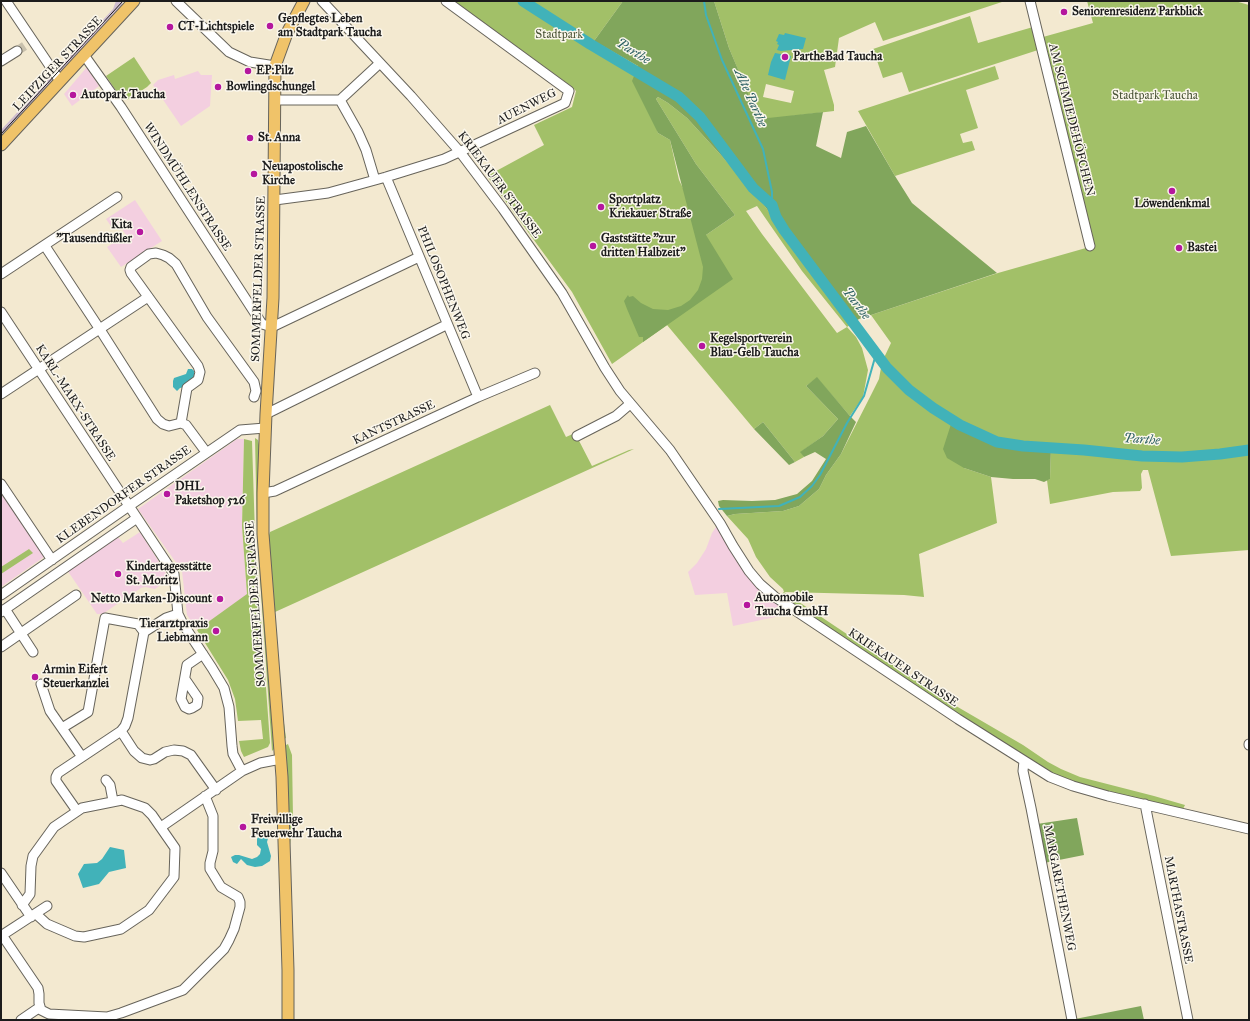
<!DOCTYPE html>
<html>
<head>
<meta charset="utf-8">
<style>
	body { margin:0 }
	#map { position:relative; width:1250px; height:1021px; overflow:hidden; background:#f3e9d0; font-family:"IM FELL Great Primer",serif }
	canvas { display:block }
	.frame { position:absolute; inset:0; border:2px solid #1c1c1c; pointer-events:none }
</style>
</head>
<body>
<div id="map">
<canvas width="1250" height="1021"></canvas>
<div class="frame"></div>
</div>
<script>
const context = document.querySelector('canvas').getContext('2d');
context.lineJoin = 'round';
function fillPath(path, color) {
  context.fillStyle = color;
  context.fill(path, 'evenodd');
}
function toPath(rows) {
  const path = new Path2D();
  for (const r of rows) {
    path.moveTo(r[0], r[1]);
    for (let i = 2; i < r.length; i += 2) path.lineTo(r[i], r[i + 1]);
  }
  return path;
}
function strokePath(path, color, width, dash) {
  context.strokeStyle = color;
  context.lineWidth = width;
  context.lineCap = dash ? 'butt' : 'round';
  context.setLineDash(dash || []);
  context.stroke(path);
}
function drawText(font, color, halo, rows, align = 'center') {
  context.font = font + ' "IM FELL Great Primer",serif';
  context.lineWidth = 3;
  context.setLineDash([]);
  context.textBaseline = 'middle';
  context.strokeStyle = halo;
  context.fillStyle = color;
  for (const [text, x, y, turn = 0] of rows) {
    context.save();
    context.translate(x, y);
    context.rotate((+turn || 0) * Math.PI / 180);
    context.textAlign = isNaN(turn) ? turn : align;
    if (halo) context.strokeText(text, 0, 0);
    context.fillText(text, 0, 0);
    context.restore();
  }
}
fillPath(toPath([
	[87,67,99,86,72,106,64,94],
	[198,71,201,75,212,75,210,106,181,126,153,85,158,80,174,75,175,79],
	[135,200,162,241,121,267,107,247,126,235,119,225,113,229,106,219],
	[237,439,244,439,242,526,247,595,197,630,187,615,182,571,138,509],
	[1,493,44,557,1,587],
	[718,524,732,551,794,613,733,626,727,593,695,595,688,572,697,563,706,549,712,533],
	[140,532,169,578,168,580,155,589,145,587,141,588,104,613,101,614,97,614,67,570,117,536,123,543]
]), '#f3cfe0');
fillPath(toPath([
	[116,1,119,1,123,4,1,139,1,130,113,9]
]), '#cfbdcf');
fillPath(toPath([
	[454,1,623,1,594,41,638,66,658,133,670,140,679,180,706,235,735,215,696,164,656,99,658,97,668,103,687,118,751,188,853,323,847,327,856,337,862,348,868,370,863,397,850,416,817,378,806,386,838,419,823,436,801,452,804,457,795,462,763,422,754,429,667,325,612,364,572,292,487,176,544,145,534,125,572,107,576,91,571,86],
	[757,206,802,271,847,327,837,333,762,234,746,211],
	[714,1,1005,1,883,41,875,22,839,38,835,67,824,70,834,105,834,111,759,120,729,48],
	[766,84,794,91,791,103,763,97],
	[1087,1,1235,1,1249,5,1249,550,1171,556,1148,470,1143,470,1141,474,1142,488,1140,491,1113,492,1050,504,1047,480,1050,479,1051,448,1029,447,1000,443,978,434,964,468,991,477,997,523,919,554,924,597,904,595,784,592,944,699,1023,745,1048,762,1061,769,1080,777,1154,796,1185,805,1182,811,1085,787,1044,771,779,596,784,592,783,589,770,577,756,557,748,539,727,516,735,514,783,511,799,506,819,489,826,475,841,454,871,395,879,379,882,362,891,343,871,315,998,273,1093,246,1043,37,1093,23],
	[970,16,978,43,1033,27,1038,50,909,92,902,72,883,78,873,49],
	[134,57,151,83,147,87,127,100,125,96,121,98,106,76],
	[995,66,999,79,966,90,978,128,960,134,963,143,972,141,975,150,895,176,858,111],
	[550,405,566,437,575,433,592,466,629,450,634,449,275,612,281,701,286,738,284,739,269,573,269,535,270,532],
	[255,438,258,440,260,450,274,749,272,751,257,535],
	[244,439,252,441,255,535,270,743,268,747,244,757,241,751,239,741,263,739,261,720,238,721,235,699,228,680,197,630,247,594,242,526],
	[29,549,33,553,1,574,1,567],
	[288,744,292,755,293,818,289,854,284,746]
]), '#a2c068');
fillPath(toPath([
	[623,1,714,1,729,48,759,119,823,112,816,146,841,158,847,132,866,126,895,176,912,203,997,273,859,319,853,323,751,188,687,118,668,103,658,97,656,99,696,164,735,215,706,235,733,279,643,342,643,337,639,337,627,309,624,301,628,295,629,297,633,296,641,303,653,309,668,310,681,306,690,300,698,290,702,279,703,267,670,140,658,133,632,81,638,66,594,41],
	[817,377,850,416,856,422,841,454,826,475,819,489,799,506,783,511,735,514,727,516,719,506,718,501,723,500,752,501,775,500,797,494,812,481,826,459,815,452,804,457,800,452,823,436,838,419,806,386],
	[952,421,1000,443,1029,447,1051,448,1050,479,1044,482,1035,479,1013,479,991,477,964,468,947,458,943,449],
	[763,422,795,462,789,465,754,429],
	[1077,818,1084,855,1044,863,1037,824],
	[1141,1006,1144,1020,1075,1020,1075,1019]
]), '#81a65c');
fillPath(toPath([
	[785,33,806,38,803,49,781,51,777,50,779,45,777,44,778,42,776,41,779,34,784,35],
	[775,53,791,56,785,80,768,75,771,62],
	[188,369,192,369,194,371,194,378,184,387,180,388,177,391,173,387,173,381,174,378,186,374],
	[266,832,269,835,267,842,271,856,270,861,262,866,255,867,247,865,241,859,237,864,233,862,231,857,235,855,239,855,252,859,257,857,260,854,261,849,257,845,257,839,260,834],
	[110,847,124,850,126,868,109,872,99,884,83,888,78,874,84,864,97,863,102,859]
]), '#41b2b9');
strokePath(toPath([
	[704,1,706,15,722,60,763,149,772,192,772,205],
	[719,509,779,506,800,497,812,486,820,475,847,423,864,396,876,354]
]), '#41b2b9', 2);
strokePath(toPath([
	[523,1,590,44,679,97,700,117,753,188,772,205,776,217,784,230,887,368,909,390,933,408,960,425,997,442,1023,446,1084,450,1142,456,1182,457,1220,454,1249,450]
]), '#41b2b9', 11);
strokePath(toPath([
	[17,51,26,45]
]), '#c8c0ac', 9, [9, 4.5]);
const minor = toPath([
	[6,1,60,81],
	[176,1,229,52,250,62,275,66],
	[322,1,411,96,460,152,503,209,562,293,605,368,620,391,670,450,720,523,733,546,749,571,760,584,775,597,958,719,1050,777,1073,786,1108,796,1249,829],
	[1030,1,1090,246],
	[84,55,121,107,262,324,272,327,419,257],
	[1,61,17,51],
	[275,100,340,100,380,63],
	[340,100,358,132,366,150,375,180],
	[386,177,478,397],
	[275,200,328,193,386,177,444,159,565,103,569,91,446,1],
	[45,246,99,328,157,419,163,424,169,426,181,423,186,425,206,452],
	[1,274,117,197],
	[1,312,174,574,178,614,183,624,212,668,224,688,229,707,232,746,233,754,242,771],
	[1,394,148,297],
	[266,414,446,325],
	[181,423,187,388,198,380,200,372,198,366,131,273,130,270,131,267,149,254,156,253,163,255,169,258,176,264,207,317,254,382,256,391,254,397],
	[577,436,616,416,630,404],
	[1,484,52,560],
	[263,493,275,491,478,397,535,373],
	[1,595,129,506,240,430,265,428],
	[5,609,33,652],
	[1,612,137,518],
	[1,647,76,595],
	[185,679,198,698,197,705,192,708,189,709,185,707,181,699,187,665,203,654],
	[41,684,50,711,82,757],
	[62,728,88,712,105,618,138,624,144,632],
	[121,731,134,751,142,758,150,760,154,759,165,752,174,750,183,751,191,755,216,790],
	[1249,744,1249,745],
	[1024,761,1023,771,1031,808,1072,1020],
	[106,780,110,785,113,801],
	[1145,804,1188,1020],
	[77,811,56,781,56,777,58,773,121,731,125,726,128,718,144,632,166,618,178,614],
	[161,827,242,771,260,763,281,759],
	[1,873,31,917],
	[22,905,30,894,31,866,33,856,54,827,82,808,122,800,145,808,152,815,175,848,174,877,149,910,121,929,84,937,75,936,47,924,36,914],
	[2,935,38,988,39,994,39,1003,41,1010,49,1014,107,1017,121,1013,183,990,224,949,229,940,234,929,240,907,240,902,238,897,221,887,210,869,210,863,213,851,213,816,205,796],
	[1,936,47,906],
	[21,1020,40,1007]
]);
const major = toPath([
	[1,145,134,1],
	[288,1020,288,970,282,777,263,534,263,493,266,414,273,298,275,66,287,33,304,1]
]);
strokePath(minor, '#67645b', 11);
strokePath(major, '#67645b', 13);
strokePath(minor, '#fff', 9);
strokePath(major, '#f0c369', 11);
strokePath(toPath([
	[1,134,123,1]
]), '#1c1c1c', 1);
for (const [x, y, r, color] of [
	[1064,12,4,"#b5179e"],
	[270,26,4,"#b5179e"],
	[170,27,4,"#b5179e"],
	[785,57,4,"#b5179e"],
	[248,71,4,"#b5179e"],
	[218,87,4,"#b5179e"],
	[73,95,4,"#b5179e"],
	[250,138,4,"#b5179e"],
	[254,174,4,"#b5179e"],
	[1172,191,4,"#b5179e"],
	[601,207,4,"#b5179e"],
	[140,232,4,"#b5179e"],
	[593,246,4,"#b5179e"],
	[1179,248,4,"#b5179e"],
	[702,346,4,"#b5179e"],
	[167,494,4,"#b5179e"],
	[118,574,4,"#b5179e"],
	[220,599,4,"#b5179e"],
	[747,605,4,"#b5179e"],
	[216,631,4,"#b5179e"],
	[35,677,4,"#b5179e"],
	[243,827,4,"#b5179e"]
]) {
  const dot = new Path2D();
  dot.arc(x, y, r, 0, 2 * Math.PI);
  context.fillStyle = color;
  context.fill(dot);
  strokePath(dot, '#fbf7ec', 1.5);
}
drawText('bold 12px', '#1c1c1c', '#fbf7ec', [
	["Seniorenresidenz Parkblick",1072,12],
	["Gepflegtes Leben",278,19],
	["am Stadtpark Taucha",278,33],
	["CT-Lichtspiele",178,27],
	["PartheBad Taucha",793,57],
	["EP:Pilz",256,71],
	["Bowlingdschungel",226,87],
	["Autopark Taucha",81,95],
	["St. Anna",258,138],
	["Neuapostolische",262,167],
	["Kirche",262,181],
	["Sportplatz",609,200],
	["Kriekauer Straße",609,214],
	["Löwendenkmal",1172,204,"center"],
	["Kita",132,225,"right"],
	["\"Tausendfüßler",132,239,"right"],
	["Gaststätte \"zur",601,239],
	["dritten Halbzeit\"",601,253],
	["Bastei",1187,248],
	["Kegelsportverein",710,339],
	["Blau-Gelb Taucha",710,353],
	["DHL",175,487],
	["Paketshop 526",175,501],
	["Kindertagesstätte",126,567],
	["St. Moritz",126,581],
	["Automobile",755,598],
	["Taucha GmbH",755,612],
	["Netto Marken-Discount",212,599,"right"],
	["Tierarztpraxis",208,624,"right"],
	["Liebmann",208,638,"right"],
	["Armin Eifert",43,670],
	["Steuerkanzlei",43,684],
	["Freiwillige",251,820],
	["Feuerwehr Taucha",251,834]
], 'left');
drawText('12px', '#4b5537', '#fbf7ec', [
	["Stadtpark",559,35],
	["Stadtpark Taucha",1155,96]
]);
drawText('12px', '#1c1c1c', '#fbf7ec', [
	["LEIPZIGER STRASSE",58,64,-47],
	["AUENWEG",527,107,-27],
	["AM SCHMIEDEHÖFCHEN",1071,120,76],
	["KRIEKAUER STRASSE",499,185,53],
	["WINDMÜHLENSTRASSE",187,187,57],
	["SOMMERFELDER STRASSE",259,279,-88],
	["PHILOSOPHENWEG",443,283,68],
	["KARL-MARX-STRASSE",75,403,57],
	["KANTSTRASSE",394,423,-25],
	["KLEBENDORFER STRASSE",124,495,-35],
	["SOMMERFELDER STRASSE",256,604,-94],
	["KRIEKAUER STRASSE",903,668,34],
	["MARGARETHENWEG",1059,888,79],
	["MARTHASTRASSE",1178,910,79]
]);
drawText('italic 13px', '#2d6063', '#fbf7ec', [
	["Parthe",633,52,32],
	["Alte Parthe",750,98,66],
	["Parthe",856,304,53],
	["Parthe",1142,440,4]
]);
</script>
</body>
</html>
